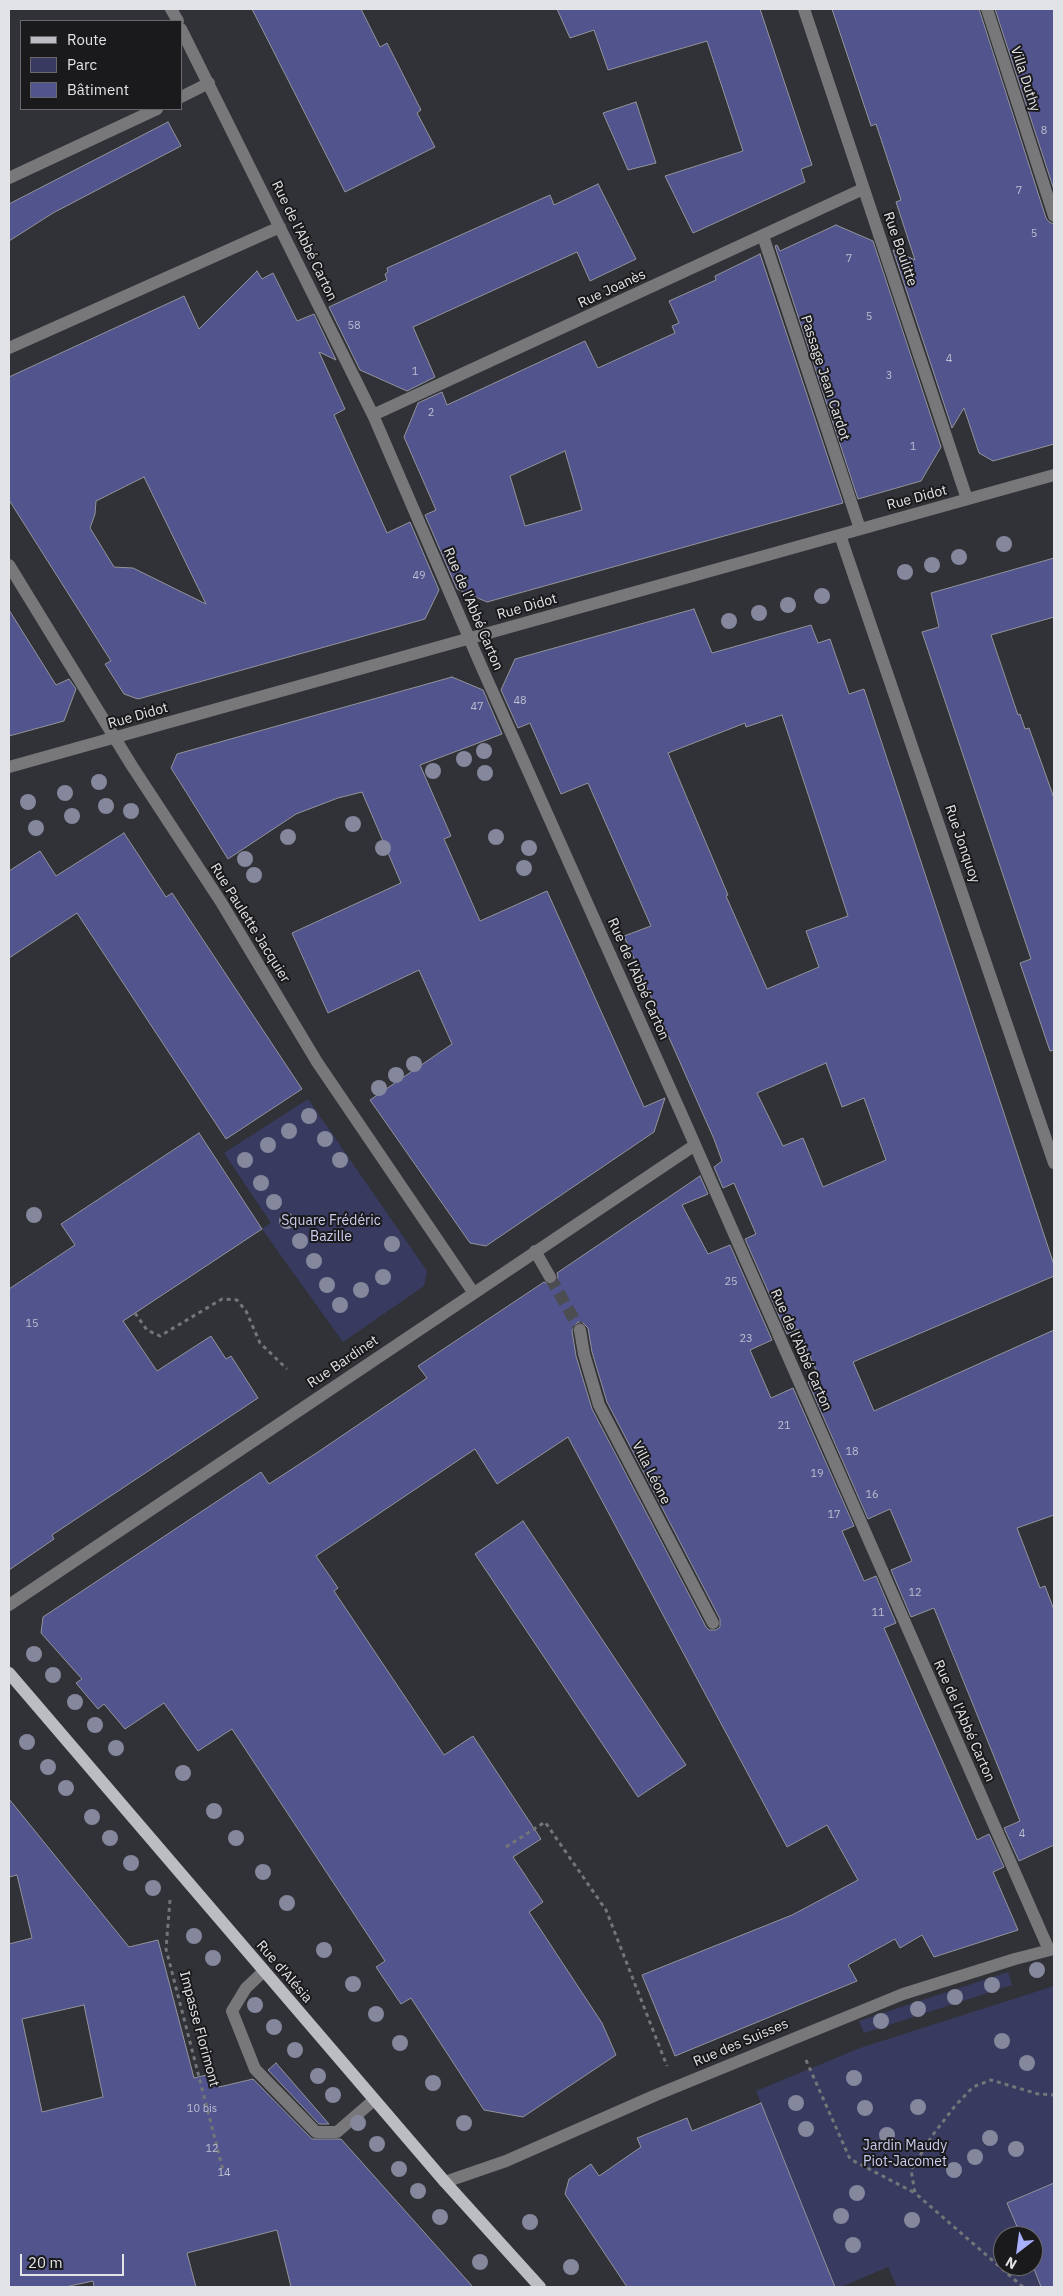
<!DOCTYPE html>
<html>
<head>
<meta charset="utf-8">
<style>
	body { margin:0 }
	#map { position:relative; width:1063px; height:2296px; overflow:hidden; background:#313237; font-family:"IBM Plex Sans",sans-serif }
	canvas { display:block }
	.frame { position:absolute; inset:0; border:10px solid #e2e3e6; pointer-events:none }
	.legend { position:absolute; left:20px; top:20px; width:162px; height:90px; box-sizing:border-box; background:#1a1a1c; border:1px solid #6a6a6d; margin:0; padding:6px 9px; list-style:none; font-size:15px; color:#e2e3e6 }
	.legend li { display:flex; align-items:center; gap:10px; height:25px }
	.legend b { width:25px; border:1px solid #6a6a6d }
	.north { position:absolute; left:993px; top:2226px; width:50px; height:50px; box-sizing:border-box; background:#1a1a1c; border:1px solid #6a6a6d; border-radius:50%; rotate:210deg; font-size:14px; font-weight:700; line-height:20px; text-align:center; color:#e2e3e6 }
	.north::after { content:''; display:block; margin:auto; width:18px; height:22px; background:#a9b0fc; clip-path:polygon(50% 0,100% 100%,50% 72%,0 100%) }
	.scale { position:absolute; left:20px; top:2254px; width:104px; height:22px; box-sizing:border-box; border:2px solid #e2e3e6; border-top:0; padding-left:6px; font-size:15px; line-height:18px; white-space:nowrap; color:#e2e3e6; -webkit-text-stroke:4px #1a1a1c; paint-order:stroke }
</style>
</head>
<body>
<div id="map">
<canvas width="1063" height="2296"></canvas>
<div class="frame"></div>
<ul class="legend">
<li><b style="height:6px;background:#bcbdc2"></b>Route</li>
<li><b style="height:14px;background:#383b5f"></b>Parc</li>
<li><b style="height:14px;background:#51548d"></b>Bâtiment</li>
</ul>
<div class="north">N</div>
<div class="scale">20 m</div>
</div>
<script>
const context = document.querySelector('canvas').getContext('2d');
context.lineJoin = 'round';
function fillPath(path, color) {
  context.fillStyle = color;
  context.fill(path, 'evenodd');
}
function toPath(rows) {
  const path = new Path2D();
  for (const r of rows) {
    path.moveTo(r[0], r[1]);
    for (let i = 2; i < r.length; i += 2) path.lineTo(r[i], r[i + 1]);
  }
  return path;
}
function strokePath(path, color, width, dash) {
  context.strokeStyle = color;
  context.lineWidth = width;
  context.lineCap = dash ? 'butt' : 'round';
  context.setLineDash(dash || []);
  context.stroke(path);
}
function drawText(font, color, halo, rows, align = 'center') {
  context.font = font + ' "IBM Plex Sans",sans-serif';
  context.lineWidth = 4;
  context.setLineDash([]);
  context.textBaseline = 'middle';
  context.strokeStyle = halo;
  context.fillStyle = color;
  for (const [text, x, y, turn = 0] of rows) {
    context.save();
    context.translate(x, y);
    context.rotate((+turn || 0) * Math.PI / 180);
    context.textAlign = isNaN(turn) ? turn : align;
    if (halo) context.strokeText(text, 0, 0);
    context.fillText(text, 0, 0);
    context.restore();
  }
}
fillPath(toPath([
	[308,1099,427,1271,424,1286,343,1342,262,1229,271,1223,224,1153],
	[1008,1972,1012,1985,864,2033,859,2021],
	[1054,1986,1054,2183,1008,2202,1021,2236,1003,2236,1003,2266,1033,2266,1041,2287,897,2287,888,2267,841,2287,835,2287,756,2091,860,2048]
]), '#383b5f');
const building = toPath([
	[252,9,361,9,380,47,387,43,421,110,417,113,435,147,345,192,252,9],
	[557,9,760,9,812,165,801,169,805,182,693,233,665,176,743,151,707,41,608,70,594,30,570,38,557,9],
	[832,9,979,9,1046,218,1049,222,1054,224,1054,444,993,461,979,453,964,408,952,428,893,250,915,260,896,202,901,200,876,124,871,126,832,9],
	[995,9,1054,9,1054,190,995,9],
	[636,102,656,163,628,170,603,113,636,102],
	[168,122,181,146,53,213,9,241,9,204,168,122],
	[598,184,636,259,590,281,577,252,413,327,435,377,407,391,360,370,329,307,387,280,385,274,388,272,387,268,550,195,554,205,598,184],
	[836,225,873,241,941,447,921,481,858,499,775,246,777,245,780,251,836,225],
	[760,254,843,503,487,602,457,589,425,515,436,510,404,437,418,403,442,392,447,405,585,341,598,368,675,333,672,326,679,323,669,301,716,280,715,276,760,254],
	[565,451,582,510,525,526,510,476,565,451],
	[257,271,262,279,273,273,297,321,314,314,336,360,319,352,345,409,334,415,387,533,410,522,439,590,425,619,138,699,124,694,105,664,111,661,9,500,9,377,184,296,199,329,257,271],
	[144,477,206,604,133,568,114,567,90,528,95,514,96,501,144,477],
	[1054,558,1054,617,991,635,1018,715,1020,714,1025,729,1029,728,1054,798,1054,1050,1050,1051,1020,963,1031,959,922,632,939,627,931,593,1054,558],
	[694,609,712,653,811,625,818,643,830,639,849,694,864,689,1054,1265,1054,1276,853,1362,874,1411,1054,1330,1054,1515,1017,1528,1040,1588,1045,1586,1054,1610,1054,1845,1019,1861,1004,1828,1020,1821,934,1608,911,1617,891,1570,912,1561,890,1509,868,1519,808,1382,819,1377,798,1329,787,1334,745,1239,756,1234,734,1183,723,1188,714,1167,722,1161,714,1139,624,936,651,926,588,783,561,794,530,723,518,728,501,690,515,659,694,609],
	[782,715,848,916,806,931,819,967,767,989,726,896,728,895,668,753,745,723,746,727,782,715],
	[826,1063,842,1107,864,1098,886,1160,823,1187,803,1138,783,1146,757,1093,826,1063],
	[9,610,56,685,69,679,76,689,64,721,9,736,9,610],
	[452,677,483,690,502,734,420,765,451,836,444,839,480,921,547,891,644,1107,665,1098,654,1132,486,1246,470,1243,370,1100,452,1044,419,970,328,1013,292,933,401,883,362,792,338,798,296,814,228,859,171,768,177,754,452,677],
	[124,833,166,897,172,893,302,1089,226,1139,77,913,9,958,9,871,40,851,56,876,124,833],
	[199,1133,262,1229,123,1321,157,1371,211,1336,226,1359,231,1356,258,1398,52,1535,54,1539,9,1570,9,1289,75,1245,61,1224,199,1133],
	[700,1176,708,1194,682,1205,708,1254,730,1245,772,1340,750,1350,771,1398,793,1388,854,1526,842,1531,864,1581,876,1576,896,1623,884,1628,977,1840,989,1834,1004,1867,993,1872,1018,1930,934,1957,922,1935,900,1948,895,1939,848,1965,857,1981,675,2056,642,1975,792,1915,858,1880,827,1825,787,1847,568,1437,497,1484,475,1449,316,1556,338,1588,334,1591,444,1755,473,1736,541,1839,513,1857,543,1902,529,1912,602,2023,616,2055,523,2117,484,2110,411,1998,401,2004,376,1967,385,1961,232,1729,198,1751,164,1703,125,1729,104,1704,98,1709,76,1683,82,1679,41,1633,43,1617,261,1472,269,1484,318,1452,427,1378,418,1366,544,1282,550,1285,554,1284,558,1277,557,1273,700,1176],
	[578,1322,583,1323,588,1328,592,1352,607,1402,720,1619,720,1627,716,1630,709,1630,706,1627,592,1409,576,1356,572,1331,573,1327,578,1322],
	[523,1521,686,1765,638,1797,475,1554,523,1521],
	[9,1799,129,1947,158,1940,194,2078,215,2073,219,2087,253,2079,312,2139,341,2139,473,2287,291,2287,277,2230,187,2253,196,2287,94,2287,93,2281,65,2287,9,2287,9,1944,32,1938,17,1875,9,1877,9,1799],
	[84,2005,103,2097,42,2112,22,2019,84,2005],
	[276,2063,329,2124,319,2124,268,2070,276,2063],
	[761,2103,835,2287,627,2287,565,2194,569,2179,591,2164,599,2176,641,2147,637,2138,687,2118,692,2131,761,2103],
	[1054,2183,1054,2287,1041,2287,1033,2266,1033,2236,1021,2236,1007,2203,1054,2183]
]);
fillPath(building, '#51548d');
strokePath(building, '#93949a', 1);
strokePath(toPath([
	[550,1277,580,1330]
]), '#4c4d51', 12, [12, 6]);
strokePath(toPath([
	[135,1313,147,1330,160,1336,222,1299,237,1300,246,1311,260,1343,287,1369],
	[506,1847,545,1822,606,1910,667,2066],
	[170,1900,166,1949,223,2170],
	[806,2060,850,2159,915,2193],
	[1023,2287,915,2193,911,2170,932,2136,955,2106,973,2087,991,2080,1038,2094,1054,2095]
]), '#747579', 3, [4, 4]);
strokePath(toPath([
	[171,9,178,21],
	[804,9,967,499],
	[987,9,1054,216],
	[181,29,373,415,482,668,681,1113,1049,1950],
	[181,97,209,83],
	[9,178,157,109],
	[763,236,860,529],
	[9,348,280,227],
	[373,415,863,189],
	[840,535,1054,1163],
	[9,565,132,766,221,902,317,1062,473,1292],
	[9,767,1054,475],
	[535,1251,550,1277],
	[580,1330,584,1354,599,1405,713,1623],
	[9,1605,695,1145],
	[264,1971,246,1988,232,2011,255,2069,316,2132,337,2132,374,2100],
	[445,2182,506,2161,656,2095,903,1994,1015,1959,1054,1949]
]), '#78787a', 12);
strokePath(toPath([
	[9,1673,445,2182,540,2287]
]), '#bcbdc2', 12);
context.fillStyle = '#85879d';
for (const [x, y] of [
	[1004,544],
	[959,557],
	[932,565],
	[905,572],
	[822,596],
	[788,605],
	[759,613],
	[729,621],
	[484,751],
	[464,759],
	[433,771],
	[485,773],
	[99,782],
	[65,793],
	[28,802],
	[106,806],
	[131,811],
	[72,816],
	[353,824],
	[36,828],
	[288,837],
	[496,837],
	[383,848],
	[529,848],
	[245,859],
	[524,868],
	[254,875],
	[414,1064],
	[396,1075],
	[379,1088],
	[309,1116],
	[289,1131],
	[325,1139],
	[268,1145],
	[245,1160],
	[340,1160],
	[261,1183],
	[274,1202],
	[34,1215],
	[287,1221],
	[300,1241],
	[392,1244],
	[314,1261],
	[383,1277],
	[327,1285],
	[361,1290],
	[340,1305],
	[34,1654],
	[53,1675],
	[75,1702],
	[95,1725],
	[27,1742],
	[116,1748],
	[48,1767],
	[183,1773],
	[66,1788],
	[214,1811],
	[92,1817],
	[110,1838],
	[236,1838],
	[131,1863],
	[263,1872],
	[153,1888],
	[287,1903],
	[194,1936],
	[324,1950],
	[213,1958],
	[1037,1970],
	[353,1984],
	[992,1985],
	[955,1997],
	[255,2005],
	[918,2009],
	[376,2014],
	[881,2021],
	[274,2027],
	[1002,2041],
	[400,2043],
	[295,2050],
	[1027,2063],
	[318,2076],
	[854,2078],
	[433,2083],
	[333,2095],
	[796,2103],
	[918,2107],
	[865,2108],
	[358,2123],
	[464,2123],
	[806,2129],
	[887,2135],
	[990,2138],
	[377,2144],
	[1016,2149],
	[975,2157],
	[399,2169],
	[954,2170],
	[418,2191],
	[857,2193],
	[841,2216],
	[440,2217],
	[912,2220],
	[530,2222],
	[853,2245],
	[480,2262],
	[571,2267]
]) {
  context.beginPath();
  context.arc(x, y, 8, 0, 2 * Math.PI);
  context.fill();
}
drawText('11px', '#bebfd0', null, [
	["8",1044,131],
	["7",1019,191],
	["5",1034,234],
	["7",849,259],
	["5",869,317],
	["58",354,326],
	["4",949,359],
	["1",415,372],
	["3",889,376],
	["2",431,413],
	["1",913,447],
	["49",419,576],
	["48",520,701],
	["47",477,707],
	["25",731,1282],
	["15",32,1324],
	["23",746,1339],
	["21",784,1426],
	["18",852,1452],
	["19",817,1474],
	["16",872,1495],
	["17",834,1515],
	["12",915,1593],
	["11",878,1613],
	["4",1022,1834],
	["10 bis",202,2109],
	["12",212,2149],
	["14",224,2173]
]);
drawText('14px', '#e2e3e6', '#1a1a1c', [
	["Villa Duthy",1025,79,72],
	["Rue de l'Abbé Carton",304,241,64],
	["Rue Boulitte",900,249,71],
	["Rue Joanès",612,289,-25],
	["Passage Jean Cardot",825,378,72],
	["Rue Didot",917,498,-15],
	["Rue Didot",527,607,-16],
	["Rue de l'Abbé Carton",473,609,67],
	["Rue Didot",138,716,-16],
	["Rue Jonquoy",962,844,71],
	["Rue Paulette Jacquier",250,923,58],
	["Rue de l'Abbé Carton",638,979,66],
	["Rue de l'Abbé Carton",801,1350,66],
	["Rue Bardinet",343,1362,-34],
	["Villa Léone",651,1473,63],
	["Rue de l'Abbé Carton",964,1721,66],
	["Rue d'Alésia",284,1972,49],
	["Impasse Florimont",199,2029,75],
	["Rue des Suisses",741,2043,-23]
]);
drawText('14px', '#c9cdf0', '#1a1a1c', [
	["Square Frédéric",331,1221],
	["Bazille",331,1237],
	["Jardin Maudy",905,2146],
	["Piot-Jacomet",905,2162]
]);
</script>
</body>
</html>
